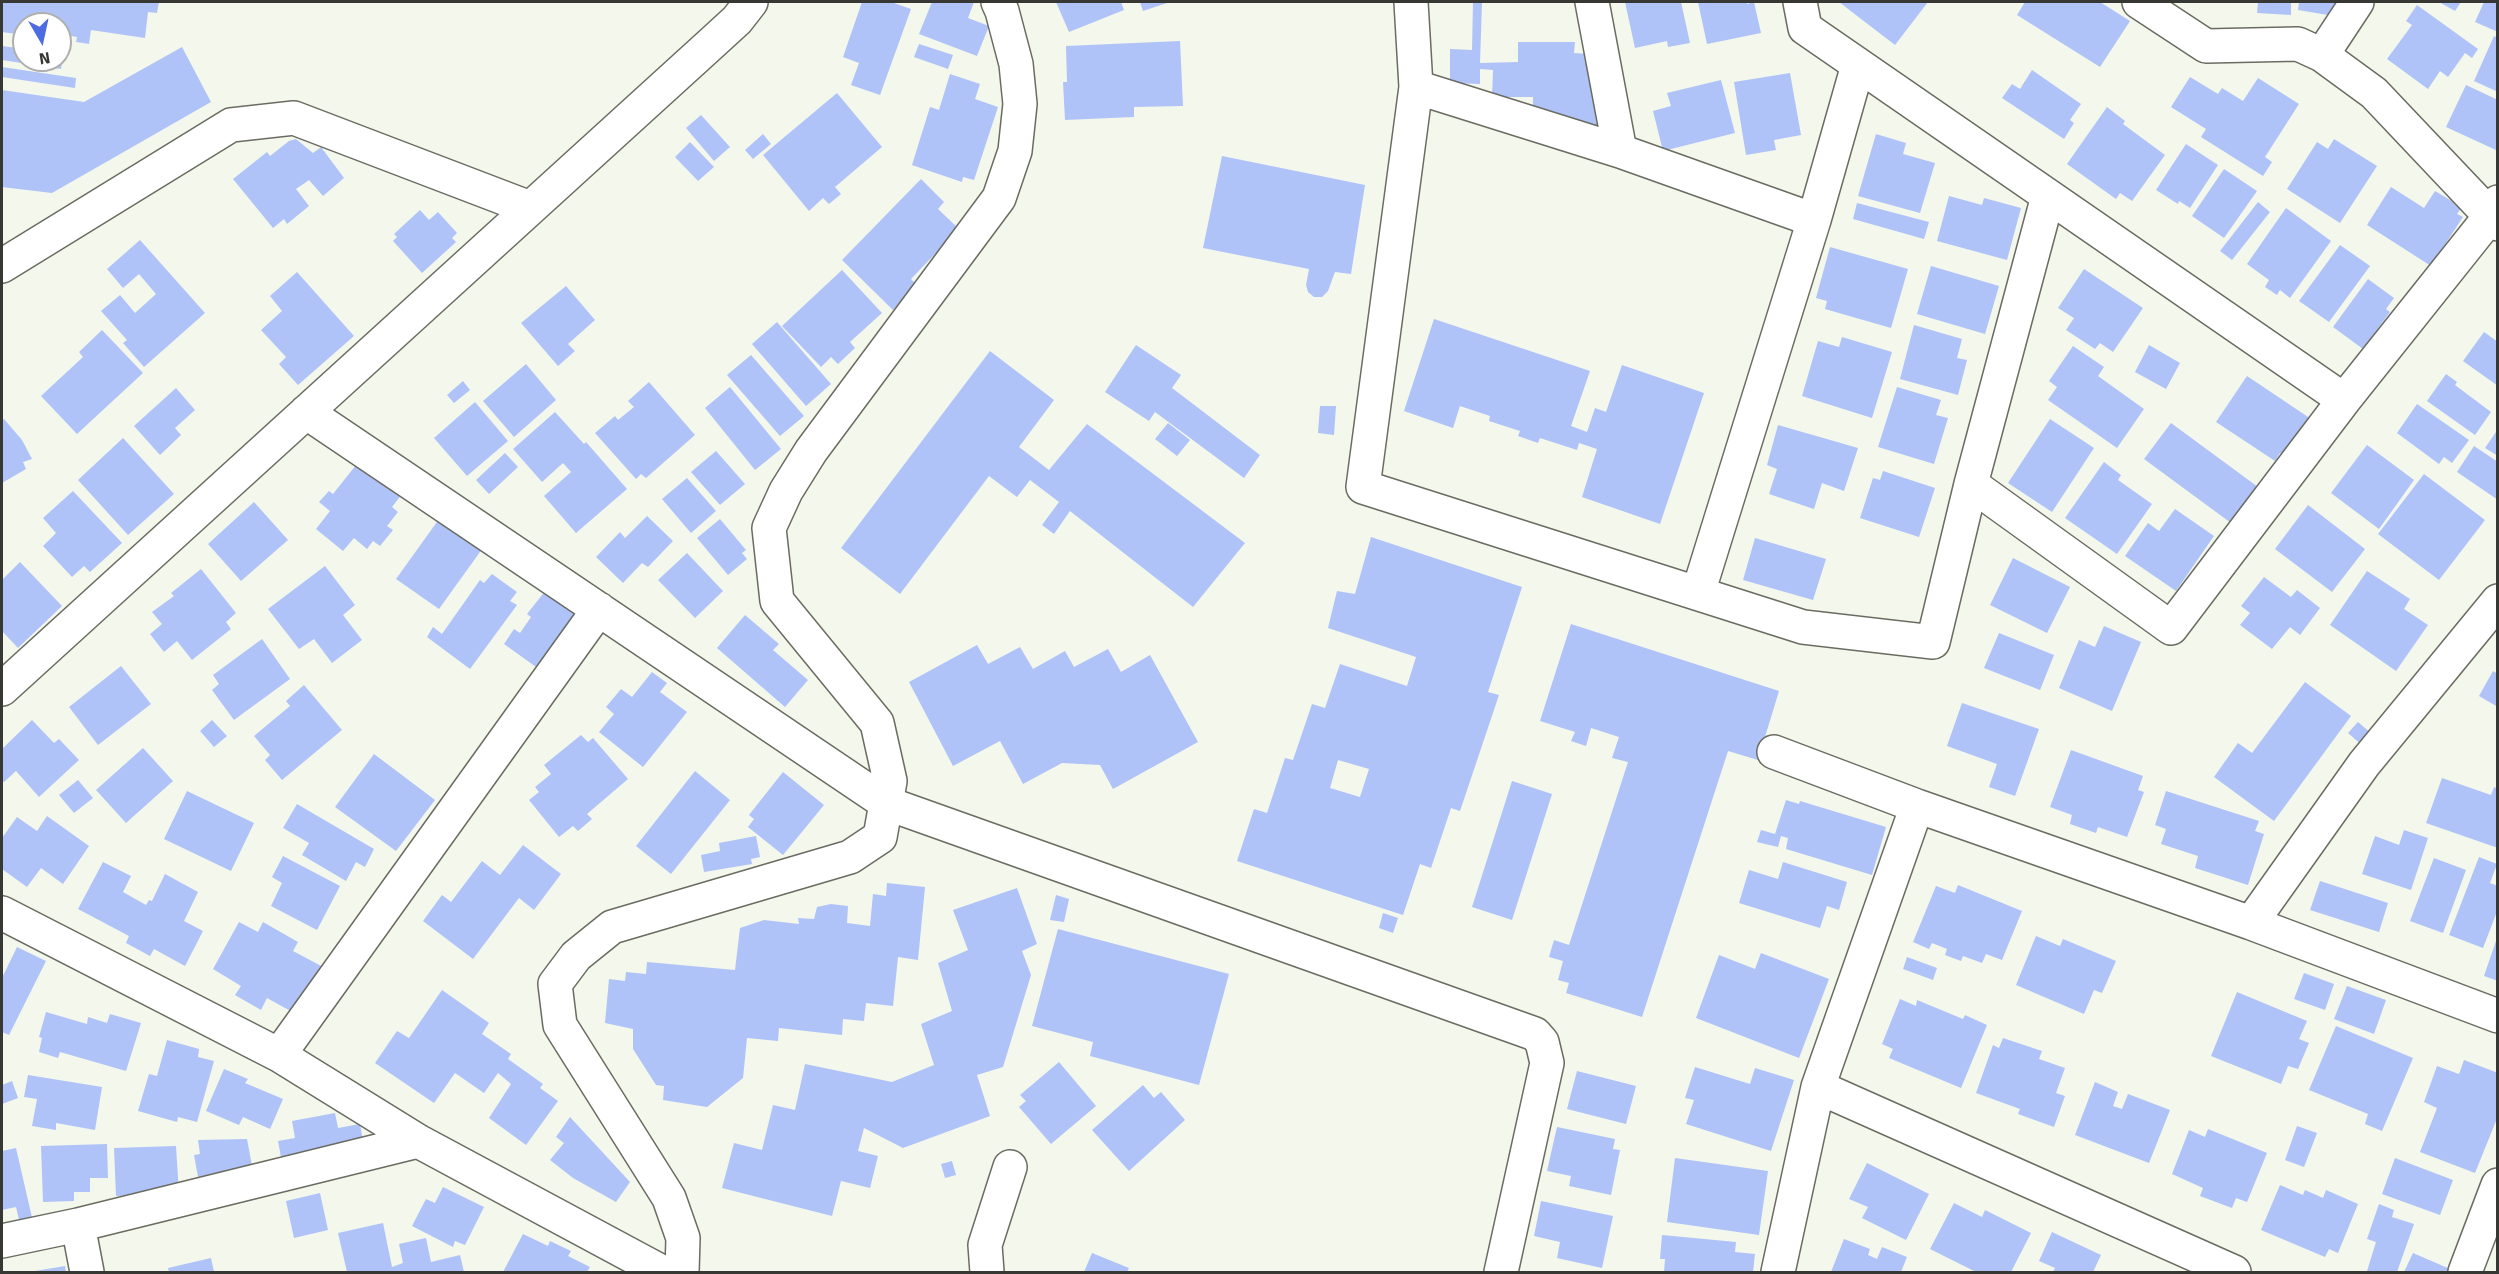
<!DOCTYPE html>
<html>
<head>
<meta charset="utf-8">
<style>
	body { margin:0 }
	#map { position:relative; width:2499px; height:1274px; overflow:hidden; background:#f4f7eb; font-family:Signika,sans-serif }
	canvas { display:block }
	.frame { position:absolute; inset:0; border:3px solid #373833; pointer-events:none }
	.north { position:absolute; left:12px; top:12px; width:60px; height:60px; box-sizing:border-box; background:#fff; border:2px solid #afafad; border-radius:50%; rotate:171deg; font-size:16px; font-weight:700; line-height:24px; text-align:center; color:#373833 }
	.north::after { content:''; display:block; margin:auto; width:21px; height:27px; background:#4d6ce1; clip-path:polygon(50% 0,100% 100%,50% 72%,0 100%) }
</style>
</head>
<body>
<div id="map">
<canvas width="2499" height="1274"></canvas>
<div class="frame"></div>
<div class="north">N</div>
</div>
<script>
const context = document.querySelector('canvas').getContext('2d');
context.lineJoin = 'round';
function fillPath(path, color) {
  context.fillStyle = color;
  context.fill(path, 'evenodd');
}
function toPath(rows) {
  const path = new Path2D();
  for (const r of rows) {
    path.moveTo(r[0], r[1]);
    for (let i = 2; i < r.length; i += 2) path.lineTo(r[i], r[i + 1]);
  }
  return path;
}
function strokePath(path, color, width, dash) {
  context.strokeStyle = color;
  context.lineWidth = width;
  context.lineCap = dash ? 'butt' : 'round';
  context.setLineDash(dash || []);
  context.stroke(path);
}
fillPath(toPath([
	[2,2,159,2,157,13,148,12,145,38,91,30,89,44,76,42,77,37,66,35,61,69,2,60,2,46,24,49,24,60,60,60,60,24,24,24,24,35,2,32],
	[862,2,891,2,911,9,880,95,851,85,859,63,843,57],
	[932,2,974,2,968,18,989,26,977,56,919,34],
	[1056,2,1121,2,1124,10,1069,32],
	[1140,2,1170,2,1143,11],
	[1473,2,1482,2,1480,63,1518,62,1518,42,1575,42,1574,53,1589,54,1606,120,1594,130,1533,113,1533,97,1492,97,1493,70,1480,69,1480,84,1450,83,1450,49,1472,50],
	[1625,2,1681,2,1690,43,1668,47,1667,41,1635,48],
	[1698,2,1747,2,1747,4,1754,2,1761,33,1707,44],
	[1839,2,1928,2,1895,45],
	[2025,2,2100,2,2130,21,2100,67,2017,15],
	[2258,2,2291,2,2291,15,2257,13],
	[2299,2,2336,2,2334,16,2298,10],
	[2439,2,2461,2,2455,11],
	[2484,2,2498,2,2498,32,2475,22],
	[2417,5,2478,49,2472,58,2465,53,2448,77,2440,71,2428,89,2387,59,2412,25,2406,21],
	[2494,36,2498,38,2498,92,2474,81],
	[1180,41,1183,106,1134,107,1134,117,1065,120,1063,82,1067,82,1066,46],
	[919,44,953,55,948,69,914,57],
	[182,47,211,102,52,193,2,187,2,90,84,102],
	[2,67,76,78,75,88,2,77],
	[2032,70,2081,104,2070,120,2074,123,2064,139,2002,98,2012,84,2020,89],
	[1790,73,1801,135,1774,140,1776,150,1746,155,1734,82],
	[950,74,980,84,975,99,998,107,974,180,963,177,962,182,912,165,930,107,939,110],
	[2190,77,2218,94,2222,88,2243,101,2258,78,2299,104,2265,157,2272,162,2263,176,2201,137,2206,129,2171,107],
	[1721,80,1735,133,1663,151,1653,111,1671,106,1667,93],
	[2466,85,2498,100,2498,151,2446,127],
	[837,93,882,147,835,187,841,194,829,204,823,198,809,211,763,155],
	[2107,107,2125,121,2123,124,2165,155,2132,201,2120,193,2116,199,2067,164],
	[701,115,730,147,714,161,686,128],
	[763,134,771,144,753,159,745,150],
	[1876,134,1906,143,1903,154,1935,163,1920,213,1858,196],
	[296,139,313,153,321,147,344,178,323,196,309,180,296,189,309,206,287,224,284,219,273,228,233,179,267,152,270,156,289,141],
	[2334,139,2377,166,2340,223,2287,189,2317,142,2328,149],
	[690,142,714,167,698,181,675,157],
	[2186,144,2218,165,2190,208,2179,201,2178,204,2156,190],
	[1222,156,1365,185,1351,274,1335,272,1328,291,1322,297,1314,297,1308,292,1306,285,1309,269,1203,248],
	[2224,169,2257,191,2224,238,2192,216],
	[921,179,944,202,938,209,959,229,911,279,917,285,893,310,842,260],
	[2391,187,2424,208,2435,191,2462,207,2457,214,2463,217,2431,266,2367,225],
	[1949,196,1982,205,1984,198,2021,208,2007,260,1937,241],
	[2258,202,2270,212,2232,260,2220,251],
	[1857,203,1929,222,1924,239,1853,219],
	[2286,208,2331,241,2290,298,2280,290,2277,295,2265,287,2269,280,2247,264],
	[420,210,429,220,438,212,457,233,452,238,456,242,422,273,393,241,397,237,394,234],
	[140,240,205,313,144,367,123,343,127,340,101,311,120,295,135,313,156,294,139,274,123,288,107,269],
	[2340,245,2370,266,2329,322,2299,301],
	[1830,247,1908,269,1891,328,1825,309,1827,301,1816,298],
	[1931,266,1999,286,1985,334,1917,314],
	[2084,269,2143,308,2113,352,2100,343,2095,349,2066,330,2074,318,2058,308],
	[842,270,882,313,850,342,855,348,838,364,831,357,821,367,782,326],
	[297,272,354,336,298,385,279,364,286,357,261,330,282,311,270,296],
	[2368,279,2394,298,2386,309,2390,312,2363,349,2333,327],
	[566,286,595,320,568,344,575,351,558,366,521,323],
	[1434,319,1590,371,1571,426,1587,432,1595,408,1606,412,1622,365,1704,393,1660,524,1582,497,1597,449,1579,443,1577,450,1540,438,1538,443,1518,436,1520,431,1489,421,1490,416,1460,406,1453,428,1404,411],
	[777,322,831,384,806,406,752,344],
	[1914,325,1962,339,1957,358,1967,360,1958,395,1900,379],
	[102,330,143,373,77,434,41,396,83,357,79,352],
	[2484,332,2498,342,2498,386,2463,361],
	[1842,337,1892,352,1872,418,1802,396,1818,341,1839,347],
	[1136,345,1181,375,1172,388,1260,455,1244,478,1155,412,1149,421,1105,392],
	[2149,345,2180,363,2166,389,2135,372],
	[2073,346,2104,367,2098,376,2144,409,2117,448,2048,400,2057,387,2049,381],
	[990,351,1054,400,1019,447,1049,470,1087,424,1245,543,1193,607,1070,511,1054,534,1042,525,1059,502,1030,480,1017,497,989,476,900,594,841,548],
	[751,355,804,416,780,436,727,375],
	[526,364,556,400,514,437,483,401],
	[2446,374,2457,382,2455,385,2491,412,2475,435,2427,401],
	[2247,376,2314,421,2289,459,2280,453,2275,461,2216,422],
	[463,381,470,390,454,403,447,395],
	[649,382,695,435,646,478,641,474,636,479,595,433,615,416,618,420,634,407,628,401],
	[730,387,781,449,755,470,705,408],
	[1897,387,1941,400,1936,415,1948,418,1934,464,1878,447],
	[176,388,195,410,175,428,181,435,160,455,134,426],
	[475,402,508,441,467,476,434,438],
	[2417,404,2469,440,2452,463,2444,457,2439,464,2397,433],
	[1320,406,1336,406,1334,435,1318,433],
	[555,412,584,444,586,442,627,489,576,533,544,496,571,472,563,463,542,482,513,449],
	[4,419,22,440,32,459,23,462,26,469,2,483,2,421],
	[2050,419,2094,448,2052,512,2008,483],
	[1168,423,1190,440,1177,456,1155,439],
	[2171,423,2258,487,2231,523,2144,459],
	[1778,425,1858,448,1844,491,1822,483,1814,509,1769,494,1777,469,1767,465],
	[2498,429,2498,456,2485,448],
	[123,438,174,494,128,535,78,480],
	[2367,445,2414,480,2379,529,2331,493],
	[2474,446,2498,462,2498,500,2457,472],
	[716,451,745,484,720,505,691,472],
	[505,453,518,467,489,494,476,480],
	[360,460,402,494,392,507,398,512,387,526,393,530,380,546,373,541,367,549,354,538,343,551,316,529,330,511,319,502,329,491,333,494],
	[2104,462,2121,475,2118,480,2152,504,2117,554,2065,518],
	[1883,471,1935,488,1919,537,1860,518,1873,478,1880,480],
	[2424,474,2485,520,2439,580,2378,534],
	[687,478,716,511,691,533,662,499],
	[73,491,122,543,90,572,84,566,72,577,43,546,56,533,43,518],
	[254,502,288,540,241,581,208,544],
	[2308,505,2365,549,2332,592,2275,549],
	[447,508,490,538,439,609,396,579],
	[2175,509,2214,536,2176,591,2125,556,2148,523,2159,531],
	[647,516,673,541,648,567,642,563,623,583,596,557,620,532,625,538],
	[720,519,746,550,742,553,747,559,728,575,697,538],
	[1371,537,1522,587,1488,692,1499,695,1460,811,1451,808,1431,868,1420,864,1403,915,1237,861,1254,809,1267,813,1285,758,1293,760,1312,704,1325,708,1340,664,1407,686,1416,657,1328,628,1337,591,1355,594],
	[1338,760,1369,769,1360,797,1330,788],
	[1755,538,1826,559,1813,600,1743,580],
	[687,553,723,591,695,618,658,580],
	[2013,558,2070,587,2047,633,1990,605],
	[20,562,62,606,18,648,2,631,2,580],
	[325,566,355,605,343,615,362,640,332,663,314,639,299,649,268,609],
	[201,569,236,613,226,622,231,629,192,660,177,641,164,652,150,634,162,624,152,612,174,596,171,593],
	[2367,571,2410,599,2404,609,2428,625,2396,671,2330,625],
	[492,574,517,592,510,601,517,605,470,669,427,637,433,627,442,634,480,580,484,583],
	[2264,577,2291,597,2297,590,2320,608,2300,635,2290,627,2272,649,2240,625,2250,613,2241,606],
	[546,590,584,617,543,672,504,644,514,629,520,633,531,617,527,614],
	[745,615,779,644,773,650,808,680,785,707,717,648],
	[1571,624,1779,691,1758,760,1728,751,1642,1017,1566,993,1569,983,1558,980,1563,961,1549,957,1554,940,1569,945,1628,762,1612,758,1619,737,1591,728,1586,746,1571,741,1575,732,1540,721],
	[2104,626,2141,642,2112,711,2059,688,2079,640,2095,647],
	[1999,633,2054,655,2040,690,1984,668],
	[262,639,290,679,234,720,212,690,219,684,213,675],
	[977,645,988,664,1020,647,1033,669,1065,651,1074,667,1108,649,1121,672,1150,655,1198,742,1113,789,1100,765,1062,763,1023,784,1000,741,953,766,909,682],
	[121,666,151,704,98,745,69,707],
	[2493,671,2498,674,2498,707,2479,696],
	[652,672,667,683,660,692,687,712,643,767,599,732,614,714,606,707,621,689,632,697],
	[2305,682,2351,716,2274,821,2214,777,2238,743,2252,753],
	[304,685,342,730,282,780,265,760,270,755,254,736,290,706,286,701],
	[1962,703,2039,729,2015,796,1989,787,1997,764,1947,746],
	[32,720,54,743,59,739,79,760,39,797,16,771,4,782,2,780,2,749],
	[212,720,227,736,214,747,200,731],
	[2358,722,2372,734,2363,746,2348,733],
	[581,735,588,742,593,738,628,779,587,814,592,819,578,831,573,826,559,837,529,800,539,792,535,787,551,774,544,765],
	[143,748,173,781,126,823,96,790],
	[2071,750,2143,776,2138,790,2144,792,2127,837,2098,827,2096,833,2070,824,2072,815,2050,807],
	[374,754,435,800,396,851,335,807],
	[695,771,730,800,671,874,636,846],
	[783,772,824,805,783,855,748,827,754,819,749,815],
	[2442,778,2491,795,2494,787,2498,789,2498,848,2426,823],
	[78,780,93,798,74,813,59,795],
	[1512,781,1552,794,1512,920,1472,907],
	[187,791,254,823,231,871,164,839],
	[2166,791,2259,821,2255,831,2264,834,2248,885,2195,868,2198,856,2161,844,2166,829,2155,825],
	[1786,800,1799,804,1800,801,1886,827,1872,875,1786,849,1788,838,1781,836,1778,847,1757,842,1761,830,1775,834],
	[297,804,374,849,365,867,356,862,346,881,302,855,309,843,283,828],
	[47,816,89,846,63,884,41,868,27,887,2,869,2,838,17,817,37,831],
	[2404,830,2428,838,2411,890,2362,874,2375,836,2399,845],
	[756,836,760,857,751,859,752,864,704,872,701,855,720,851,719,843],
	[523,845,561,874,534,910,519,898,473,959,423,921,442,895,451,902,482,861,500,875],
	[283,856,340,886,317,930,271,906,282,883,272,877],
	[2479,857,2497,864,2490,883,2498,886,2498,909,2483,948,2449,935],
	[2434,858,2466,870,2443,933,2410,921],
	[103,862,131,876,123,892,146,905,149,900,152,901,165,874,198,892,184,921,203,931,185,966,154,949,150,956,126,943,129,936,78,909],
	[1783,862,1847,882,1839,910,1827,906,1820,928,1739,903,1749,870,1778,879],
	[2320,881,2388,903,2379,932,2310,910],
	[887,883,925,887,918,960,898,957,893,1006,866,1003,864,1021,843,1019,842,1035,779,1028,778,1041,747,1038,743,1078,707,1107,663,1100,664,1086,656,1085,633,1049,633,1029,605,1023,609,979,625,981,626,972,646,974,647,962,735,970,740,928,764,920,799,924,798,918,814,919,817,907,831,904,848,906,847,923,870,926,873,894,886,896],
	[1958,885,2022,911,2002,960,1986,954,1982,963,1963,956,1961,961,1945,955,1947,949,1932,943,1929,949,1913,942,1936,886,1955,893],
	[1017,888,1037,944,1022,951,1031,975,1003,1067,977,1075,990,1116,903,1148,864,1128,858,1151,878,1156,870,1188,841,1181,832,1216,722,1188,734,1143,762,1150,773,1105,795,1110,805,1064,892,1082,934,1065,921,1024,952,1011,938,963,968,950,953,910],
	[1056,895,1069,899,1064,922,1050,920],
	[1383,913,1398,918,1393,933,1379,928],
	[239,922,258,932,263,922,298,942,293,951,323,967,296,1014,267,998,261,1010,235,995,241,986,213,969],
	[1058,929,1229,974,1199,1085,1090,1056,1093,1042,1032,1026],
	[2036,936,2060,946,2063,939,2116,961,2102,993,2094,990,2084,1014,2016,985],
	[2497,938,2498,938,2498,981,2484,976],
	[17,947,46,961,9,1035,2,1032,2,978],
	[1761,953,1829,979,1799,1058,1696,1018,1719,955,1755,969],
	[1907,957,1937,968,1933,980,1903,969],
	[2304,973,2334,984,2325,1010,2294,999],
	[2347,986,2386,1000,2374,1034,2334,1019],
	[442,990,489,1023,482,1034,511,1054,508,1059,543,1084,540,1088,558,1101,526,1145,489,1118,511,1084,498,1073,484,1093,455,1073,434,1103,375,1063,397,1031,409,1038],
	[2237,992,2307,1021,2299,1039,2309,1043,2298,1069,2288,1066,2281,1084,2211,1056],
	[1900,999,1916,1006,1917,1000,1963,1019,1965,1015,1987,1025,1961,1088,1889,1058,1893,1049,1882,1044],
	[46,1012,87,1024,88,1017,107,1023,110,1014,141,1023,126,1071,60,1052,58,1058,39,1052,42,1038,39,1037],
	[2336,1026,2413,1058,2382,1131,2365,1124,2368,1114,2309,1090],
	[2003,1038,2042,1051,2039,1059,2065,1068,2056,1093,2065,1096,2054,1127,2018,1114,2020,1109,1976,1093,1993,1045,1999,1048],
	[167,1040,199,1049,198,1057,214,1061,197,1122,178,1117,177,1122,138,1111,149,1074,157,1076],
	[2464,1060,2498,1073,2498,1116,2475,1173,2420,1152,2437,1108,2424,1102,2437,1066,2459,1074],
	[1059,1062,1096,1106,1051,1144,1019,1107,1026,1101,1020,1095],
	[1695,1067,1750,1084,1755,1068,1794,1080,1771,1151,1686,1124,1694,1100,1685,1098],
	[224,1069,248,1079,245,1083,283,1099,270,1129,243,1117,239,1125,206,1111],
	[1577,1071,1636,1086,1626,1124,1567,1109],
	[28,1075,102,1087,95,1130,56,1123,56,1130,32,1126,37,1099,24,1097],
	[12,1081,18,1098,2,1104,2,1085],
	[2095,1082,2118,1092,2113,1106,2122,1109,2128,1094,2170,1110,2149,1163,2075,1135],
	[1143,1085,1154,1098,1161,1092,1185,1120,1129,1171,1092,1130],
	[335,1113,338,1128,360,1124,365,1152,283,1168,278,1141,295,1138,292,1121],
	[570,1117,630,1182,616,1202,573,1178,550,1160,564,1143,556,1137],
	[2297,1126,2317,1133,2304,1167,2285,1160],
	[1557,1127,1615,1139,1613,1149,1620,1150,1611,1195,1569,1186,1571,1176,1547,1171],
	[2208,1129,2267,1153,2247,1202,2236,1198,2232,1208,2200,1196,2203,1188,2172,1174,2189,1130,2205,1137],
	[247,1139,254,1176,200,1188,194,1155,200,1154,198,1140],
	[107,1144,108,1178,90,1178,90,1192,74,1192,74,1201,43,1202,41,1146],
	[176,1146,179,1194,116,1196,114,1148],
	[16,1148,33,1222,20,1224,16,1207,2,1210,2,1151],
	[1675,1158,1768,1171,1759,1235,1667,1222],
	[2395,1158,2453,1180,2440,1215,2382,1194],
	[952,1161,956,1175,945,1178,941,1164],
	[1867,1163,1929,1194,1906,1240,1862,1218,1868,1207,1849,1199],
	[2280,1185,2303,1195,2305,1190,2323,1198,2326,1190,2358,1204,2338,1253,2329,1249,2325,1257,2261,1230],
	[443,1187,484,1207,465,1245,455,1241,453,1247,412,1226,426,1199,435,1203],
	[320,1193,328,1230,294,1238,286,1201],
	[1541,1201,1613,1216,1602,1268,1557,1258,1560,1242,1534,1236],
	[1954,1203,1982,1217,1985,1210,2031,1233,2011,1272,1976,1272,1930,1249],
	[2379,1204,2394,1210,2392,1217,2414,1224,2397,1272,2367,1271,2376,1242,2367,1239],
	[383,1223,392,1267,403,1263,399,1244,426,1238,431,1262,460,1255,464,1272,347,1272,338,1233],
	[2052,1232,2101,1255,2093,1272,2053,1272,2055,1268,2039,1261],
	[523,1234,548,1246,550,1241,571,1251,568,1256,590,1267,587,1272,503,1272],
	[1662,1235,1736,1242,1735,1252,1755,1254,1753,1272,1664,1272,1665,1259,1660,1259],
	[1844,1239,1870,1249,1868,1255,1877,1259,1882,1247,1907,1257,1901,1272,1831,1272],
	[1092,1253,1129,1268,1127,1272,1084,1272],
	[2413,1253,2457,1272,2404,1272],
	[211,1258,214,1272,169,1272,168,1268],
	[65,1266,66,1272,35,1272,35,1271]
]), '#afc3f8');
const street = toPath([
	[1411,2,1416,87,1363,487,1803,627,1933,642,1971,484,2048,196],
	[1592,2,1620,151],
	[1800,2,1805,28,2344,400],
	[2139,2,2206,46,2298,44,2322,55],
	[2357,2,2322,55,2374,93,2498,224],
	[1416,87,1620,151,1814,220],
	[2,266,231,125,294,118,530,208],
	[306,412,886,803,1535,1034,1542,1042,1547,1063,1501,1272],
	[1971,484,2171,628,2344,400,2489,218,2498,202],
	[1698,593,1814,220,1858,65],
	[2,689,713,42,737,20,751,2],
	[1774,752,1917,806,2251,923,2498,1016],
	[2,913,279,1055,418,1141,662,1272],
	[2251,923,2364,764,2498,601],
	[279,1055,599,609],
	[1818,1087,2234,1272],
	[78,1225,87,1272],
	[2,1241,78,1225,418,1141],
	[682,1272,683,1238,669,1198,560,1025,555,984,576,956,612,927,850,857,880,837,890,781,877,723,777,601,769,528,786,491,811,451,999,198,1015,151,1020,104,1016,64,1002,11,998,2],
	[987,1272,985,1245,1010,1167],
	[1778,1272,1818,1087,1917,806],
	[2465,1272,2498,1185]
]);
strokePath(street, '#6a6c62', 36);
strokePath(street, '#fff', 33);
</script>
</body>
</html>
